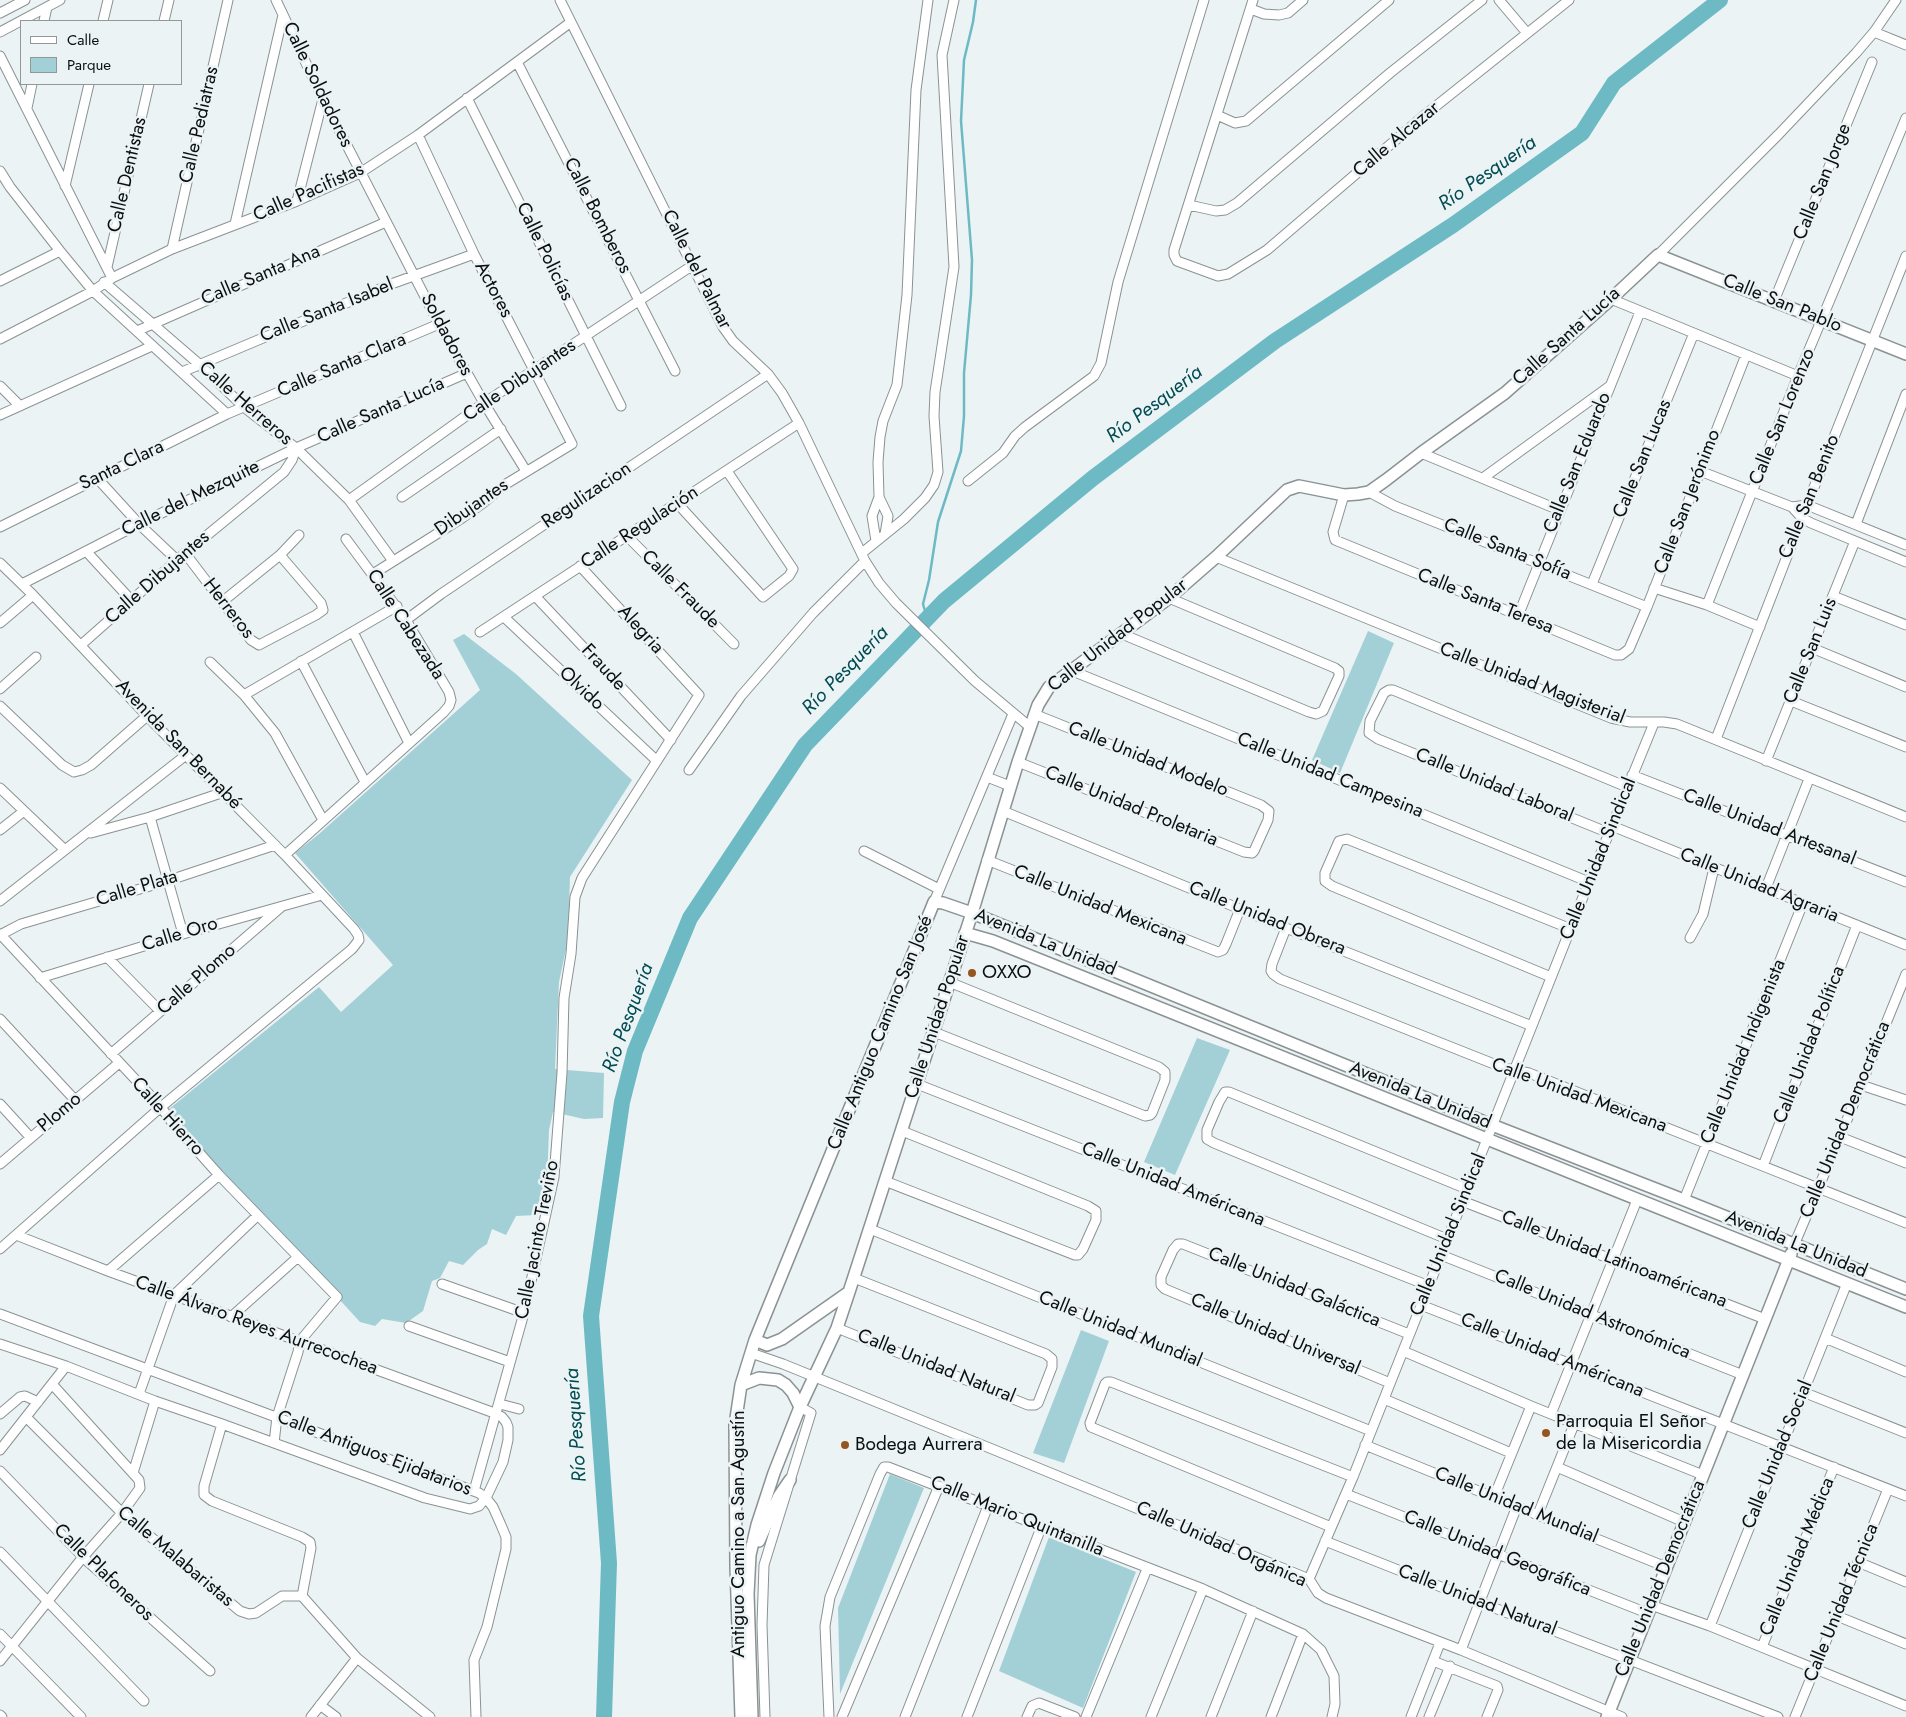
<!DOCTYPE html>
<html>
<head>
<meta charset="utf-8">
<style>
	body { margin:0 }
	#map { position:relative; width:1906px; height:1717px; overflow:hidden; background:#ebf3f4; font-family:Jost,sans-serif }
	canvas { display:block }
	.legend { position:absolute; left:20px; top:20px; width:162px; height:65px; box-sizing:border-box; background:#ebf3f4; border:1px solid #929898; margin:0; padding:6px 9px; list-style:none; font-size:15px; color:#0c0f0f }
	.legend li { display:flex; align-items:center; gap:10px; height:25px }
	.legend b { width:25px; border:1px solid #929898 }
</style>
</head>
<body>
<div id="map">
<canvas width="1906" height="1717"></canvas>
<ul class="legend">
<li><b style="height:6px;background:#fff"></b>Calle</li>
<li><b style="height:14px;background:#a3d0d7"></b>Parque</li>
</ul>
</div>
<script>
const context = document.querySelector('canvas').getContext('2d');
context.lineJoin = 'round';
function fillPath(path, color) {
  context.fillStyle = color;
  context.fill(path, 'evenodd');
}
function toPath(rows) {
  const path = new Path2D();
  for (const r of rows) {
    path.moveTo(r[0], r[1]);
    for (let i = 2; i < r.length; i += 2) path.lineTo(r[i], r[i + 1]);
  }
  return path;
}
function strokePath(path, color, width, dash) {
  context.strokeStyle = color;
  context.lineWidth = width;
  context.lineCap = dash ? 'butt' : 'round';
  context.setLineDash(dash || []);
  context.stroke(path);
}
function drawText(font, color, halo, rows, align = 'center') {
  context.font = font + ' Jost,sans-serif';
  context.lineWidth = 5;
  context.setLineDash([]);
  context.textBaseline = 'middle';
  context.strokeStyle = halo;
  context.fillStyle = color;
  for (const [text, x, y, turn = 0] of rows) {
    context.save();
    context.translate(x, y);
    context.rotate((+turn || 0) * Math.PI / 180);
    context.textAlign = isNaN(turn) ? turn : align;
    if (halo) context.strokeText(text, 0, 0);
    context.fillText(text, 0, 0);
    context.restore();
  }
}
fillPath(toPath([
	[1368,631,1394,643,1340,773,1312,760],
	[464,634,516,674,632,780,570,877,568,940,559,982,555,1069,604,1073,603,1118,584,1119,553,1112,549,1130,547,1182,537,1215,516,1216,506,1235,492,1229,487,1244,478,1250,463,1265,449,1261,440,1278,432,1281,423,1311,406,1323,382,1319,375,1326,360,1322,189,1135,169,1109,319,987,341,1012,393,965,295,853,319,834,480,690,453,640],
	[1197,1038,1230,1050,1175,1175,1144,1162],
	[1081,1330,1109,1341,1064,1463,1033,1453],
	[890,1474,924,1488,840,1694,838,1608],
	[1049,1537,1136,1572,1083,1708,999,1671]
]), '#a3d0d7');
strokePath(toPath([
	[927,618,923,604,929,580,938,522,961,451,964,416,964,373,971,295,972,260,961,121,964,60,973,22,976,0]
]), '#6dbac5', 2.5);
strokePath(toPath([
	[604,1717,609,1563,591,1316,622,1102,635,1051,690,918,805,745,944,601,1093,478,1275,341,1453,225,1582,133,1614,83,1720,0]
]), '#6dbac5', 16);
const street = toPath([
	[276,0,323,99,439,324,484,403,526,471],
	[560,0,723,327,733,341,768,374,782,393,799,423,865,561,879,583,896,603,975,681,1030,727],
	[1253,0,1174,250,1174,255,1177,261,1218,276,1228,274,1267,250,1426,114,1569,0],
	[1499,0,1527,33],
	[1251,9,1264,14,1279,15,1288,13,1303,0],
	[0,13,25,0],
	[44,21,47,7],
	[103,21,108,0],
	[164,21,169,0],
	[0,32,60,0],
	[1874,32,1906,45],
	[0,56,112,278],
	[517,62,675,371],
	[467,98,621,406],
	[27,108,32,84],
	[1217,115,1235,123,1246,121,1389,0],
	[0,171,10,187,60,251,93,291,227,414],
	[65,186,89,84],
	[297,201,323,99],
	[1189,205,1216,211,1225,210,1237,203,1390,73,1482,0],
	[235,224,283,15],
	[172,249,228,0],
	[1658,255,1779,134,1856,53,1874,32,1896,0],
	[107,267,149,84],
	[0,281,60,251],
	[104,282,199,364,245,408,296,448,349,500,393,561],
	[1611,299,1798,376],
	[1774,301,1872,62],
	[137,331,386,222],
	[0,339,93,291,112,278,172,249,297,201,360,173,418,135,571,22],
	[182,372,394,283,474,254],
	[0,386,20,406],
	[0,415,152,346],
	[1421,453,1559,510],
	[1700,471,1792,507,1802,518,1811,523,1906,562],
	[97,478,139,524,177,560],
	[1483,478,1610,386],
	[968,481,1003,453,1015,436,1025,427,1094,376,1101,363,1118,282,1204,0],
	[1369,492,1395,506,1647,607],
	[1344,495,1333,532,1335,540,1615,655,1621,655,1629,649,1647,607,1746,355],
	[402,497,501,429],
	[879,497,888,516,885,534],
	[349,500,484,403,693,265],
	[677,503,763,597,789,576,793,569,727,471],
	[1792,507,1807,505,1906,545],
	[1856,524,1906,394],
	[0,527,227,414,439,324],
	[627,536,734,644],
	[876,541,872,516,879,497,878,462,880,437,883,421,897,385,907,295,916,90,928,0],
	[86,551,131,600],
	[185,553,251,640,259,645,316,615,323,610,321,603,280,555],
	[862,553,904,519,925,498,934,485,938,472,934,416,935,392,954,267,942,55,954,0],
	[1216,557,1611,718,1630,722,1664,722,1677,724,1906,817],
	[0,563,33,595,147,716,285,855,354,929,358,935,359,940,352,949,161,1107,0,1249],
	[373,574,462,518,483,503,506,484,572,444,474,254,418,135],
	[22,584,139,524,296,448,467,373],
	[1592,584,1694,333],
	[1654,588,1707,605,1760,627],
	[535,596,671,740],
	[1833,596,1906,625],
	[222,602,280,555,299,535],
	[1707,605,1798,376,1906,118],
	[1518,616,1640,312],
	[504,617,657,761],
	[406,620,441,594,768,374],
	[0,623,33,595],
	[353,632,409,743],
	[480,632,799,423],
	[1122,634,1309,712,1316,714,1323,711,1339,676,1339,671,1335,668,1169,598],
	[81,645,177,560,284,472,292,460,296,448],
	[1812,648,1906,687],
	[301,661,365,782],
	[210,662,244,695,275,733,323,820],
	[1070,670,1589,882],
	[0,689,36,657],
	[244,695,397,606],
	[1791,701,1906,747],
	[0,706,62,765,74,772,82,770,91,765,147,716],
	[1716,739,1807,505,1906,256],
	[1766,761,1855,541],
	[1018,762,1244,852,1252,853,1254,851,1268,820,1269,811,1261,805,1034,714],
	[689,770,741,696,813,613,865,561],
	[1632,775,1906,882],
	[987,777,1010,786],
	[0,788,65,850],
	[1003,811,1286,928,1532,1026],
	[150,817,183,934],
	[1612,826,1906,945],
	[0,830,24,811],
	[91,833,150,817,224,792],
	[1609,833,1378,739,1369,733,1370,721,1384,693,1389,690,1393,690,1627,787],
	[864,851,939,889],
	[285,855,443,713,449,706,451,700,449,692,406,620,346,539],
	[987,860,1218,952,1223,950,1226,944,1240,909],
	[1766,888,1809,779],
	[0,901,186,755],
	[934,902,1013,714],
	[1286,928,1272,964,1271,971,1273,974,1280,979,1504,1068,1529,1073,1906,1223],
	[0,934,161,1107,171,1121,219,1175,337,1297,300,1341,298,1352,277,1417,274,1443],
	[0,935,21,924,167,881,275,845],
	[1690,938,1703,914,1714,868],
	[107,957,160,1011],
	[1551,977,1332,886,1325,881,1325,873,1339,841,1347,839,1571,929],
	[40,978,183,934,322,895],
	[0,1019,75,1100],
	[934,1032,1145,1116,1150,1115,1152,1113,1165,1080,1165,1072,1159,1067,949,982],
	[111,1054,281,907],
	[917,1084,1429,1286],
	[1861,1085,1906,1100],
	[0,1104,31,1138],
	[1840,1137,1906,1163],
	[0,1164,119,1063],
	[1763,1166,1857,925],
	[885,1181,1075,1255,1078,1255,1083,1249,1096,1220,1096,1211,1088,1206,902,1131],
	[1684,1200,1803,903],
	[1462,1201,1765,1319],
	[870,1229,1371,1431],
	[1447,1239,1214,1143,1207,1139,1207,1130,1219,1102,1225,1092,1229,1092,1467,1189],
	[1794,1245,1840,1137,1906,974],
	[1441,1255,1743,1375],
	[108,1271,219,1175],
	[442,1284,524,1313],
	[1421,1305,1906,1496],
	[0,1314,479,1493,486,1498,493,1507,501,1525,506,1537,506,1549,487,1627,474,1660,476,1717],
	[231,1317,298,1257],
	[409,1326,510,1362],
	[837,1328,1028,1405,1035,1405,1038,1403,1052,1367,1052,1359,1046,1354,854,1278],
	[1825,1338,1906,1372],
	[0,1344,66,1366,155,1401,222,1424,425,1498,470,1509,479,1506,486,1498,503,1462,508,1440,508,1427,506,1422,502,1417,497,1414,108,1271,16,1235],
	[1403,1351,1531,1406,1703,1475],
	[751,1353,783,1364,997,1451,1309,1579,1318,1593,1326,1598,1461,1650,1622,1717],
	[1390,1383,1165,1289,1161,1285,1161,1277,1173,1250,1178,1244,1183,1244,1409,1334],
	[1803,1392,1906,1433],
	[139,1394,174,1295,257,1216],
	[1384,1399,1511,1453],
	[500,1404,519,1409],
	[0,1414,20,1397,25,1396,38,1402],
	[1551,1414,1637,1200],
	[26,1417,122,1513,240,1611,249,1614,256,1613,282,1596,302,1596,357,1658,430,1717],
	[222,1424,204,1486,204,1495,212,1501,302,1537,310,1542,311,1548,302,1596],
	[1365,1445,1666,1567],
	[0,1450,66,1366],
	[1557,1467,1684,1522],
	[0,1471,87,1561,210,1671],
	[133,1473,155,1401],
	[474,1491,524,1313,554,1177,562,1073,564,998,571,954,575,897,582,878,699,695,580,566],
	[1346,1494,1647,1613],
	[1494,1497,1531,1406],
	[1538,1514,1575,1422],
	[1331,1527,1091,1427,1090,1423,1105,1384,1107,1382,1111,1382,1353,1477],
	[1325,1541,1479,1602,1778,1717],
	[0,1552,144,1701],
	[1858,1562,1906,1582],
	[1309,1579,1353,1477,1589,882,1654,723],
	[1651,1605,1710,1626,1906,1706],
	[1837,1616,1906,1644],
	[1710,1626,1847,1283],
	[0,1634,81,1717],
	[1762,1647,1834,1467],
	[1461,1650,1517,1506],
	[0,1661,83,1557,122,1513,140,1488,139,1480,52,1384],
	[1433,1661,1497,1686,1498,1690,1487,1717],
	[320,1705,336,1717],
	[0,1715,2,1717],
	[311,1717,357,1658],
	[765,1717,762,1625,764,1565,811,1413,800,1407],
	[829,1717,825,1626,830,1597,880,1474,884,1467,888,1467,1203,1589,1303,1634,1321,1650,1334,1676,1335,1704,1332,1717],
	[842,1717,939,1486],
	[905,1717,988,1506],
	[967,1717,1041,1528],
	[1027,1717,1032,1706,1039,1703,1075,1717],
	[1086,1717,1147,1569],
	[1151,1717,1203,1589],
	[1211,1717,1253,1611],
	[1271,1717,1303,1634],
	[1411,1717,1440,1643],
	[1429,1717,1450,1666],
	[1795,1717,1888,1489]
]);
const secondary = toPath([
	[965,933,993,941,1906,1307],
	[755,1340,767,1345,782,1339,849,1292],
	[741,1385,759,1378,778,1380,786,1385,793,1393,800,1407],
	[759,1541,779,1496,790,1480],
	[741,1717,736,1566,735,1425,741,1385,755,1340,934,902,943,903,972,913,1492,1125,1684,1200,1906,1289],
	[752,1717,748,1594,750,1555,757,1525,774,1473,800,1407,837,1328,849,1292,972,913,1018,762,1038,705,1049,687,1169,598,1216,557,1287,490,1299,486,1344,495,1358,494,1369,492,1386,480,1421,453,1505,393,1611,299,1658,255,1906,354],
	[1607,1717,1791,1254]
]);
strokePath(street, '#8b9293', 11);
strokePath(secondary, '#8b9293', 14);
strokePath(street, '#fff', 9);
strokePath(secondary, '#fff', 11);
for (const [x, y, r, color] of [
	[972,973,5,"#95551f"],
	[1546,1433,5,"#95551f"],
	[845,1445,5,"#95551f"]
]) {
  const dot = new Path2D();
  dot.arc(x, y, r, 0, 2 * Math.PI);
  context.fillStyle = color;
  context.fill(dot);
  strokePath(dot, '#ebf3f4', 2);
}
drawText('19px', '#0c0f0f', '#ebf3f4', [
	["Calle Soldadores",317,85,64],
	["Calle Pediatras",200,125,-77],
	["Calle Alcazar",1397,140,-40],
	["Calle Dentistas",128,175,-77],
	["Calle San Jorge",1823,182,-68],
	["Calle Pacifistas",309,193,-24],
	["Calle Bomberos",597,216,63],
	["Calle Policías",544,252,64],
	["Calle del Palmar",696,270,63],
	["Calle Santa Ana",261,276,-23],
	["Actores",493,290,62],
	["Calle San Pablo",1782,304,22],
	["Calle Santa Isabel",327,311,-22],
	["Soldadores",446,335,62],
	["Calle Santa Lucía",1567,337,-42],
	["Calle Santa Clara",342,366,-23],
	["Calle Dibujantes",520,381,-34],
	["Calle Herreros",245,404,41],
	["Calle Santa Lucía",381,411,-24],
	["Calle San Lorenzo",1783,417,-68],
	["Calle San Lucas",1643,459,-68],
	["Calle San Eduardo",1578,463,-68],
	["Santa Clara",122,466,-26],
	["Regulizacion",587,496,-34],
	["Calle San Benito",1810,497,-68],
	["Calle del Mezquite",191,499,-26],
	["Calle San Jerónimo",1688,502,-69],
	["Dibujantes",472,508,-35],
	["Calle Regulación",640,528,-33],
	["Calle Santa Sofía",1507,550,22],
	["Calle Dibujantes",158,578,-41],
	["Calle Fraude",680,590,45],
	["Calle Santa Teresa",1485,602,22],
	["Herreros",228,609,52],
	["Calle Cabezada",405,625,57],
	["Alegria",640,630,48],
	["Calle Unidad Popular",1118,636,-38],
	["Calle San Luis",1811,651,-68],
	["Fraude",603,668,47],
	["Calle Unidad Magisterial",1532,684,21],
	["Olvido",581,689,43],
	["Avenida San Bernabé",178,745,46],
	["Calle Unidad Modelo",1148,760,22],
	["Calle Unidad Campesina",1330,776,22],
	["Calle Unidad Laboral",1494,786,22],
	["Calle Unidad Proletaria",1131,807,22],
	["Calle Unidad Artesanal",1769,828,21],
	["Calle Unidad Sindical",1599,859,-68],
	["Calle Unidad Agraria",1759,886,22],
	["Calle Plata",137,889,-17],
	["Calle Unidad Mexicana",1100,906,22],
	["Calle Unidad Obrera",1267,919,22],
	["Calle Oro",180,935,-17],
	["Avenida La Unidad",1045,943,22],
	["Calle Plomo",197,980,-41],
	["Calle Unidad Popular",938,1017,-72],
	["Calle Antiguo Camino San José",881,1033,-68],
	["Calle Unidad Política",1810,1045,-69],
	["Calle Unidad Indigenista",1744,1052,-68],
	["Avenida La Unidad",1420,1096,22],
	["Calle Unidad Mexicana",1579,1096,20],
	["Plomo",60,1113,-40],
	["Calle Hierro",167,1117,48],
	["Calle Unidad Democrática",1846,1120,-68],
	["Calle Unidad Américana",1173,1185,22],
	["Calle Unidad Sindical",1449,1235,-68],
	["Calle Jacinto Treviño",538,1240,-79],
	["Avenida La Unidad",1796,1245,22],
	["Calle Unidad Latinoaméricana",1614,1260,21],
	["Calle Unidad Galáctica",1294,1288,22],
	["Calle Unidad Astronómica",1592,1315,22],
	["Calle Álvaro Reyes Aurrecochea",256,1326,20],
	["Calle Unidad Mundial",1120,1330,22],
	["Calle Unidad Universal",1275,1335,23],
	["Calle Unidad Américana",1552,1356,22],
	["Calle Unidad Natural",936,1367,22],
	["Calle Antiguos Ejidatarios",374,1454,21],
	["Calle Unidad Social",1778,1455,-68],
	["Calle Unidad Mundial",1516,1506,22],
	["Calle Mario Quintanilla",1017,1517,22],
	["Antiguo Camino a San Agustín",739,1534,-90],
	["Calle Unidad Orgánica",1221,1545,24],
	["Calle Unidad Geográfica",1497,1554,22],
	["Calle Malabaristas",175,1557,40],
	["Calle Unidad Médica",1798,1557,-68],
	["Calle Plafoneros",103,1573,44],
	["Calle Unidad Democrática",1661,1579,-68],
	["Calle Unidad Natural",1477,1601,21],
	["Calle Unidad Técnica",1842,1603,-68]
]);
drawText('19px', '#0c0f0f', '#ebf3f4', [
	["OXXO",982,973],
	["Parroquia El Señor",1556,1422],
	["de la Misericordia",1556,1444],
	["Bodega Aurrera",855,1445]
], 'left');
drawText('italic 20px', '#014b53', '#ebf3f4', [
	["Río Pesquería",1488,174,-35],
	["Río Pesquería",1155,405,-37],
	["Río Pesquería",846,671,-46],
	["Río Pesquería",629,1018,-70],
	["Río Pesquería",577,1425,-94]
]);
</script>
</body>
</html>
